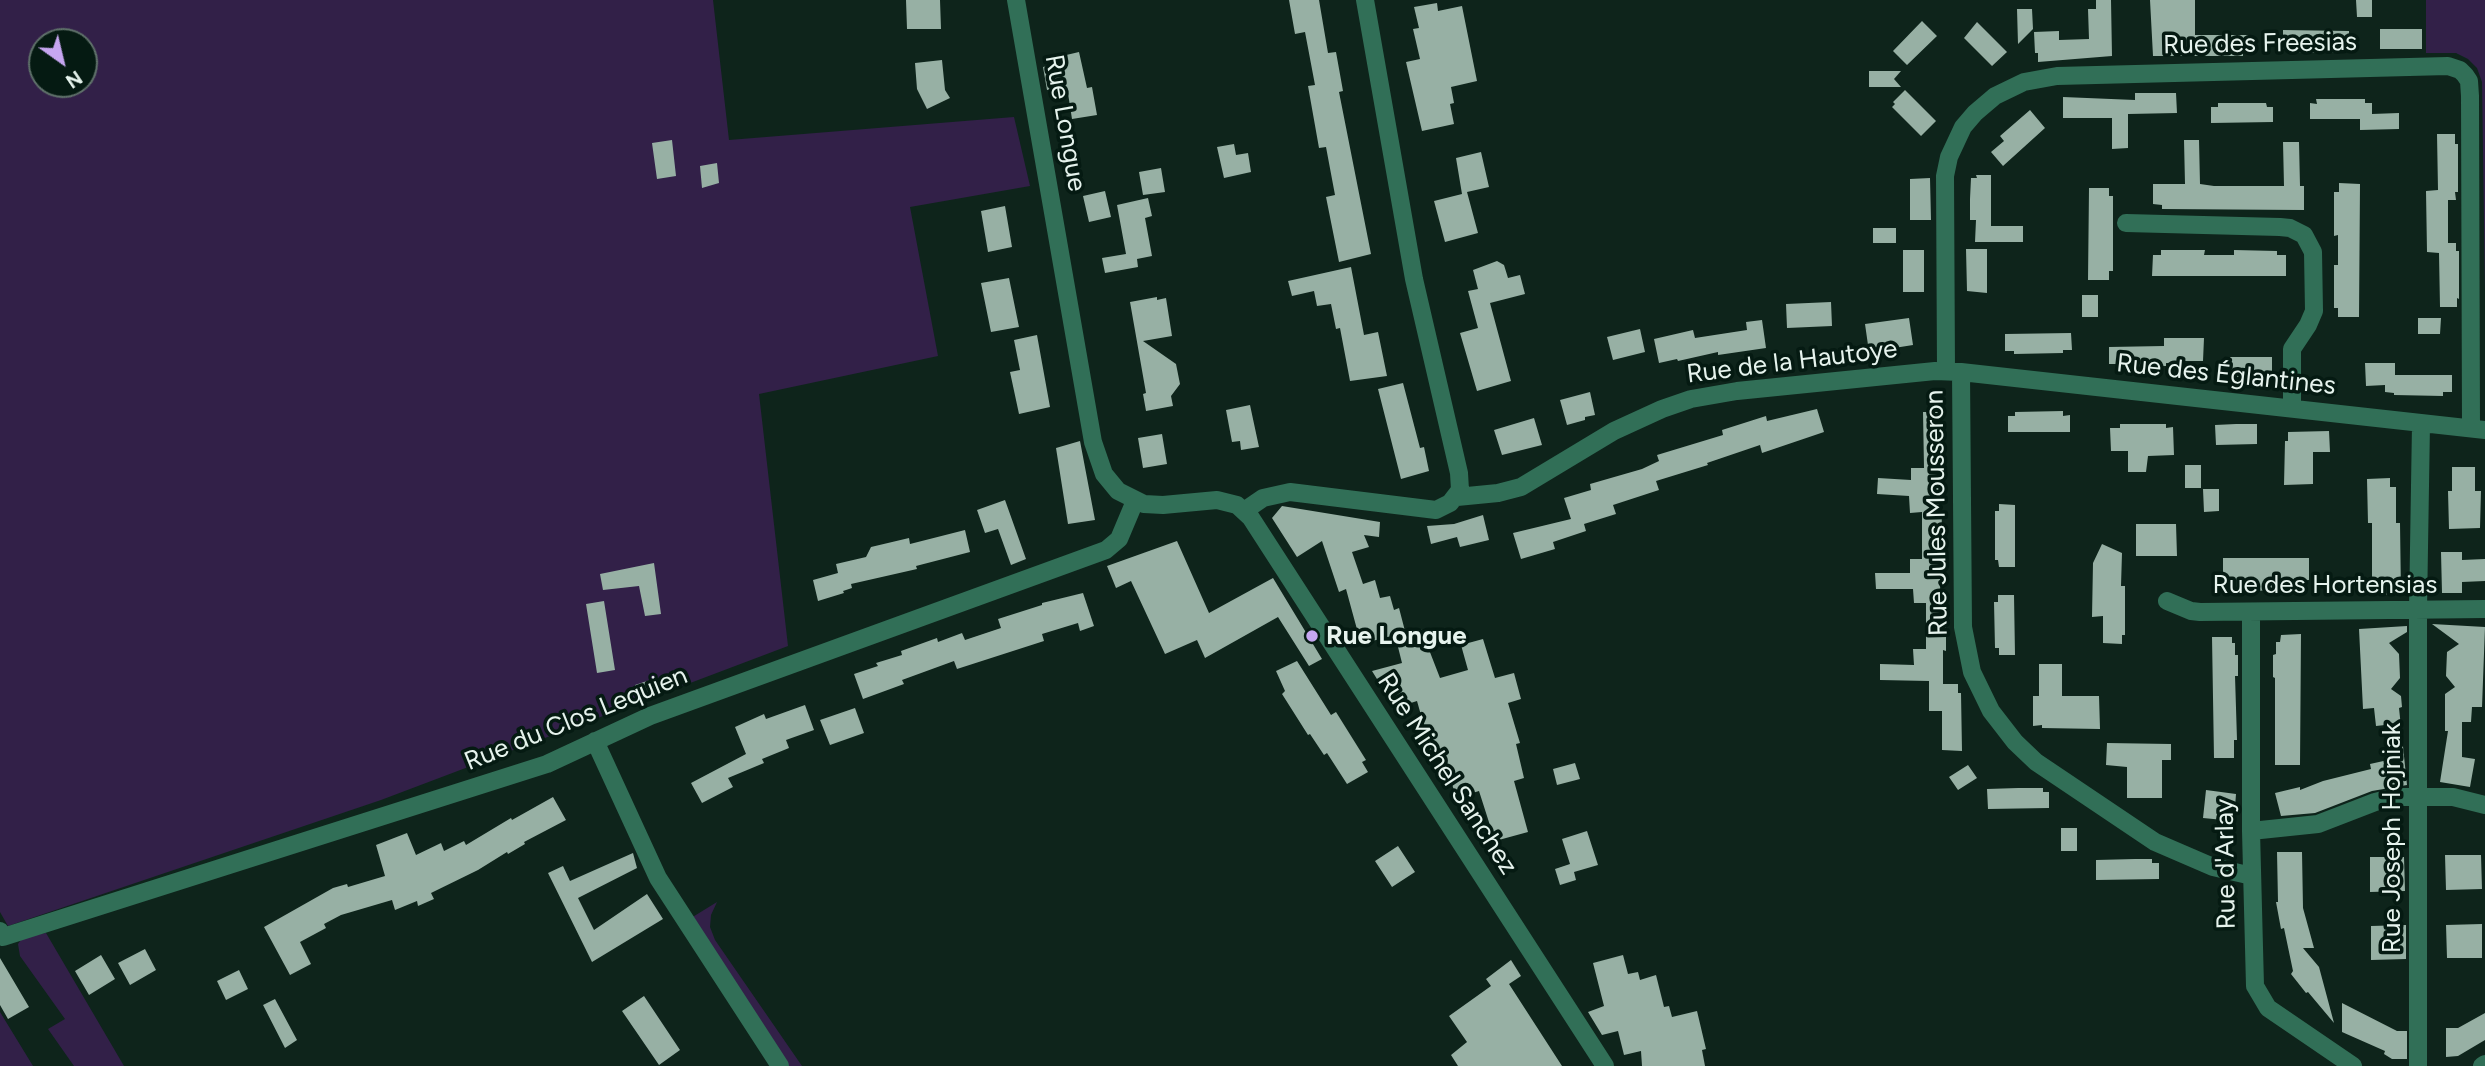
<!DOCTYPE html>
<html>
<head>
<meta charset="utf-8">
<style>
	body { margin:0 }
	#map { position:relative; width:2485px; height:1066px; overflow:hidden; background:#0e241b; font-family:Figtree,sans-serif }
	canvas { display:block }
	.north { position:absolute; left:28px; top:28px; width:70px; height:70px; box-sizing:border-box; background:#051a12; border:2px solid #5f716a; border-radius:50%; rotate:146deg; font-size:19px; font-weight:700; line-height:28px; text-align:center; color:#e6f3ed }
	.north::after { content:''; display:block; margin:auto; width:24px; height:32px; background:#c6a6f0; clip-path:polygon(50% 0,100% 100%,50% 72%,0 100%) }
</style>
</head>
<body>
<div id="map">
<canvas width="2485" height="1066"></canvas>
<div class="north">N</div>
</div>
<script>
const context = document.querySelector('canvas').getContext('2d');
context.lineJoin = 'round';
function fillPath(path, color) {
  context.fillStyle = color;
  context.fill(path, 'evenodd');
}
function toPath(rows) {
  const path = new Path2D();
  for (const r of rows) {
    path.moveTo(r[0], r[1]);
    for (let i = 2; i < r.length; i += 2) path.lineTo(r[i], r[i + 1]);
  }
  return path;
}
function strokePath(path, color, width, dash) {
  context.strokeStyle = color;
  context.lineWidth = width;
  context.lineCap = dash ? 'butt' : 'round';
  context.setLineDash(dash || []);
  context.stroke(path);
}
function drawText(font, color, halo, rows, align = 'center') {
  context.font = font + ' Figtree,sans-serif';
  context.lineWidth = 7;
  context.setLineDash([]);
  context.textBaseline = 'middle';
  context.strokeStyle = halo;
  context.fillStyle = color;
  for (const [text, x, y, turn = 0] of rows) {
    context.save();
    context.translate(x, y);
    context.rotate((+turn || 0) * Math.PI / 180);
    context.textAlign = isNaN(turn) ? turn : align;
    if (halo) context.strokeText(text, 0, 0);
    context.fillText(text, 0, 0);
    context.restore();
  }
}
fillPath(toPath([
	[0,0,713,0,729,140,1014,117,1030,186,910,207,938,356,759,394,788,646,381,800,8,926,0,912],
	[42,42,84,42,84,84,42,84],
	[2426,0,2485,0,2485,291,2482,82,2477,68,2468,59,2456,53,2426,53],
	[717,902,711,915,710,927,715,940,802,1066,786,1066,691,918],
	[46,933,124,1066,74,1066,48,1029,65,1019,20,956,18,944,23,937],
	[0,1012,33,1066,0,1066]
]), '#322048');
fillPath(toPath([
	[906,0,940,0,941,29,907,29],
	[1289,0,1319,0,1328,53,1336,52,1343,91,1339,92,1371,254,1339,262,1326,197,1335,195,1326,147,1319,148,1308,86,1315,85,1305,32,1295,34],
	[2096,0,2111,0,2112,56,2038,62,2038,53,2035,53,2034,32,2059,31,2059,40,2089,39,2088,9,2096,9],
	[2150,0,2195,0,2195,35,2251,35,2251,52,2243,52,2243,56,2153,56],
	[2356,0,2372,0,2372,17,2357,17],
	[1437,3,1438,11,1462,6,1477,81,1451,87,1454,103,1450,104,1454,124,1422,131,1406,62,1420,59,1413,29,1419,28,1414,7],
	[2017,9,2032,9,2033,29,2018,44],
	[1922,21,1937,36,1907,65,1893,51],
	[1977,22,2007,52,1992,66,1964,38],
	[2380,29,2422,29,2422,49,2380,49],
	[2283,30,2349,31,2349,50,2340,50,2341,53,2292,52,2292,49,2283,49],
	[1079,52,1087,88,1092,87,1097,115,1072,119,1067,87,1047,90,1043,67,1063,63,1062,56],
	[942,60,945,90,950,98,927,109,917,89,915,63],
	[1869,71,1901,71,1894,79,1901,87,1869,87],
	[1905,90,1936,121,1921,136,1892,107,1895,104,1893,102],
	[2135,93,2176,93,2177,113,2128,114,2128,148,2112,149,2112,118,2063,118,2063,97,2135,100],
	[2316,99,2365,99,2365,103,2372,103,2372,114,2399,113,2399,129,2360,130,2360,119,2310,119,2310,103,2317,104],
	[2218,103,2266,103,2267,107,2273,107,2273,122,2211,123,2211,107,2218,107],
	[2030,110,2045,128,2003,166,1991,152,2004,141,2000,136],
	[2437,134,2455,134,2455,144,2458,144,2458,192,2455,192,2456,200,2448,200,2448,243,2456,243,2456,251,2459,251,2459,299,2457,298,2457,307,2440,307,2439,253,2427,252,2426,191,2438,190],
	[672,140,676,176,657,179,652,143],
	[2184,140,2199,140,2200,184,2214,186,2284,186,2283,142,2299,142,2300,186,2304,186,2304,210,2162,209,2162,205,2153,204,2153,184,2185,184],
	[1234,144,1236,155,1248,153,1251,172,1224,178,1217,147],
	[1481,152,1489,187,1467,192,1478,233,1445,242,1434,201,1462,194,1456,158],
	[717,163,719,183,702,188,700,166],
	[1161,168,1165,192,1143,195,1139,172],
	[1976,175,1991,175,1991,226,2023,226,2023,242,1975,242,1976,220,1970,220,1970,199,1971,178,1977,178],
	[1930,178,1931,220,1910,220,1910,179],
	[2339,183,2360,184,2359,317,2338,317,2338,308,2334,308,2334,265,2338,265,2338,235,2334,236,2334,192,2339,192],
	[2089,188,2109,188,2109,196,2113,196,2113,271,2109,271,2109,280,2088,280],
	[1105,191,1111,217,1089,222,1083,196],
	[1148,198,1152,216,1145,218,1152,256,1137,259,1138,267,1105,273,1102,258,1126,254,1117,205],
	[1005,206,1012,247,988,252,981,211],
	[1873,228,1896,228,1896,243,1873,243],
	[1966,249,1987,249,1987,293,1967,291],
	[1903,250,1924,250,1924,292,1903,292],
	[2161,250,2205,250,2204,255,2234,255,2234,250,2277,251,2277,255,2286,255,2286,276,2152,276,2153,255,2161,255],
	[1497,261,1504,265,1508,278,1520,275,1525,294,1490,303,1511,381,1477,391,1460,333,1478,328,1468,291,1478,289,1473,270],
	[1351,267,1364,335,1378,332,1387,376,1350,381,1340,328,1336,329,1331,304,1317,306,1314,291,1292,296,1288,281],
	[1009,278,1019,327,991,332,981,283],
	[2082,295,2098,295,2098,317,2082,317],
	[1157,297,1157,300,1166,298,1172,336,1143,341,1176,364,1180,384,1171,396,1173,406,1146,411,1143,394,1146,393,1130,302],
	[1831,302,1832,326,1787,328,1786,304],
	[1909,318,1913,345,1869,352,1865,324],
	[2418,318,2441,318,2440,334,2418,334],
	[1762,320,1766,348,1718,355,1718,352,1678,361,1677,359,1659,363,1654,339,1693,330,1695,338,1747,330,1746,322],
	[1640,329,1645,352,1613,360,1607,337],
	[2071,333,2072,350,2063,350,2063,353,2014,354,2014,351,2005,351,2005,334],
	[1037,335,1050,407,1019,414,1010,372,1020,370,1014,340],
	[2164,338,2204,338,2203,361,2175,361,2175,363,2166,363,2166,366,2118,367,2118,364,2109,364,2109,347,2164,346],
	[2230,357,2272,357,2272,377,2230,377],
	[2365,363,2395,363,2395,375,2452,375,2452,392,2443,392,2443,396,2394,395,2394,393,2385,392,2385,385,2366,386],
	[1403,383,1420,448,1424,447,1429,471,1401,479,1378,389],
	[1590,392,1595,415,1585,417,1585,420,1567,425,1560,400],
	[1250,405,1259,447,1241,450,1240,441,1232,442,1226,410],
	[1817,409,1824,432,1762,453,1760,445,1707,463,1708,465,1656,481,1659,490,1613,505,1616,514,1584,524,1586,531,1553,542,1555,549,1521,559,1513,533,1571,519,1564,498,1591,490,1590,484,1642,469,1659,461,1657,455,1723,435,1722,430,1766,416,1767,421],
	[2063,411,2063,416,2070,415,2070,432,2008,432,2008,416,2015,416,2015,412],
	[1923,412,1940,412,1941,421,1944,421,1944,469,1941,469,1941,478,1938,478,1939,511,1942,511,1940,593,1943,593,1943,602,1946,602,1946,651,1943,650,1943,684,1958,684,1958,693,1961,693,1962,751,1942,750,1942,711,1929,711,1929,681,1880,680,1880,664,1914,665,1913,649,1926,649,1926,603,1914,603,1913,589,1876,589,1875,573,1910,573,1910,559,1922,559,1922,512,1910,513,1909,496,1877,494,1878,478,1911,480,1911,468,1924,468],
	[1534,418,1542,445,1502,455,1494,430],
	[2120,424,2166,424,2166,428,2173,427,2174,455,2148,456,2146,472,2128,472,2128,451,2111,451,2110,428,2120,428],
	[2236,424,2257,424,2257,444,2216,445,2215,425],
	[2329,431,2330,452,2313,452,2313,484,2284,485,2285,441,2288,441,2288,432],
	[1162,434,1167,464,1143,468,1138,438],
	[1080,441,1095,520,1068,524,1056,448],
	[2185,465,2201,465,2201,488,2185,488],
	[2452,467,2475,467,2475,491,2481,491,2480,528,2449,529,2448,491,2452,491],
	[2390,478,2390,487,2396,487,2396,523,2400,523,2401,595,2372,594,2372,523,2368,523,2367,479],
	[2203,489,2219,489,2219,511,2204,512],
	[1005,500,1026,559,1011,565,998,529,985,533,977,510],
	[1999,504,2015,505,2015,567,1999,567,1998,560,1995,560,1995,511,1999,511],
	[1282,506,1380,522,1379,537,1364,535,1369,547,1352,552,1363,584,1375,580,1380,598,1390,596,1394,610,1399,608,1405,631,1421,629,1440,678,1468,670,1461,645,1483,639,1495,678,1514,673,1521,699,1508,703,1520,743,1516,744,1524,778,1514,781,1528,832,1495,841,1479,791,1456,798,1443,751,1432,754,1417,701,1395,708,1372,671,1402,663,1395,635,1361,644,1346,589,1339,592,1322,541,1297,557,1272,518],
	[1483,515,1489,540,1460,547,1457,537,1431,544,1427,526,1454,524],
	[2136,524,2176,524,2177,556,2136,556],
	[965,530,970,552,916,566,917,569,851,584,852,588,843,591,844,593,818,601,813,580,838,573,836,564,866,557,871,547,909,538,910,544],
	[1177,541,1209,613,1273,578,1322,659,1309,666,1278,617,1205,658,1197,640,1165,654,1131,581,1116,588,1107,566],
	[2102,544,2122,553,2121,586,2125,586,2125,635,2122,635,2122,644,2103,643,2103,616,2092,617,2093,563],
	[2441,552,2462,552,2462,560,2485,559,2485,581,2462,582,2462,593,2442,593],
	[2223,558,2309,558,2309,580,2289,581,2289,587,2280,587,2280,591,2232,590,2232,587,2223,587],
	[654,563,661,614,645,616,639,586,603,590,600,574],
	[1083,593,1094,626,1080,631,1078,623,1042,634,1044,641,957,669,954,661,902,680,904,684,863,699,854,674,878,666,876,663,902,655,901,651,937,638,938,642,962,633,965,640,1001,628,998,619,1042,605,1042,603],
	[1998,595,2014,595,2015,655,1999,655,1999,648,1995,648,1994,602,1998,602],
	[604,601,615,670,597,673,586,604],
	[2432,624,2485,627,2482,707,2472,707,2471,722,2462,722,2462,757,2475,759,2470,787,2440,782,2448,731,2445,731,2445,694,2455,687,2446,676,2447,652,2459,644],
	[2407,626,2407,632,2389,643,2399,654,2400,678,2391,689,2401,696,2402,707,2399,708,2407,785,2372,791,2315,813,2281,816,2275,793,2300,787,2300,790,2323,781,2371,769,2370,764,2388,760,2385,725,2376,726,2374,708,2363,709,2359,629],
	[2301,634,2300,765,2275,765,2275,678,2273,677,2273,655,2276,654,2276,642,2280,642,2281,635],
	[2212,637,2232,637,2232,643,2235,643,2235,655,2238,655,2238,676,2235,676,2237,740,2234,740,2234,758,2214,758],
	[1297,661,1331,715,1336,712,1366,760,1362,762,1368,772,1347,784,1327,753,1324,755,1310,734,1308,735,1282,694,1285,691,1276,671],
	[2039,664,2062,664,2062,696,2099,696,2100,729,2042,728,2042,725,2033,726,2033,696,2039,696],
	[650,680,651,698,636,703,635,685],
	[805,705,814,730,786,740,789,748,762,759,764,763,728,778,733,787,702,803,691,783,746,754,735,727,764,714,766,719],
	[855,708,864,733,830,745,820,720],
	[2107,743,2171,744,2171,760,2162,760,2162,798,2127,798,2127,767,2106,765],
	[1575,763,1580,779,1557,785,1553,769],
	[1968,765,1977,778,1958,790,1949,777],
	[2018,788,2043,788,2043,792,2049,792,2049,808,1988,809,1987,789],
	[2206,790,2236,794,2234,821,2203,818],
	[553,797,566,820,524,842,525,844,508,854,507,852,478,870,431,893,434,899,418,906,417,901,395,910,392,900,341,915,324,924,326,928,300,942,311,964,290,975,264,927,333,888,347,884,348,887,385,876,376,845,407,833,416,855,441,843,444,851,464,841,466,845,511,818,512,820],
	[2061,828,2077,828,2077,851,2061,851],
	[1587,831,1598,865,1574,872,1576,880,1560,885,1555,869,1570,864,1562,839],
	[1398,846,1415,872,1392,887,1375,861],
	[2277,852,2302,852,2303,908,2314,948,2303,948,2319,967,2334,1023,2308,992,2306,993,2291,974,2293,971,2284,928,2281,929,2276,902,2278,902],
	[633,853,637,868,578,898,594,930,647,894,663,919,592,962,548,873,563,866,570,881],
	[2445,855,2481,855,2482,889,2446,890],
	[2370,857,2404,857,2405,891,2370,892],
	[2135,859,2152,859,2152,863,2159,863,2159,879,2096,880,2096,860],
	[2482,924,2482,958,2447,958,2446,925],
	[2406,925,2406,959,2371,960,2371,926],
	[145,949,156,970,130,985,118,963],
	[101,955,115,979,89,995,75,971],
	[1623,955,1628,974,1638,972,1640,980,1656,975,1664,1007,1669,1006,1672,1017,1697,1011,1706,1049,1702,1050,1705,1066,1642,1066,1641,1051,1624,1055,1618,1031,1602,1035,1588,1012,1604,1006,1593,963],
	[0,958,29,1007,8,1019,0,1005],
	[1511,960,1521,976,1509,984,1562,1066,1458,1066,1451,1055,1467,1042,1449,1016,1491,986,1486,979],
	[239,970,248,989,226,1000,217,981],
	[644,996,680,1050,659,1065,622,1011],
	[275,999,297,1040,285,1048,263,1005],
	[2342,1003,2397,1031,2407,1031,2407,1059,2392,1059,2384,1054,2385,1051,2342,1032],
	[2485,1013,2485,1040,2458,1056,2446,1057,2446,1028,2458,1028]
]), '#97b0a4');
strokePath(toPath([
	[1016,0,1093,442,1104,474,1118,491,1144,504,1163,505,1217,500,1237,505,1251,518,1605,1066],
	[2126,223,2280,227,2290,228,2304,235,2313,252,2314,311,2308,325,2292,349,2292,408],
	[1946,371,1945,176,1949,157,1963,127,1975,113,1995,96,2024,82,2057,76,2448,66,2460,70,2465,75,2469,81,2470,96,2471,428],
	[1961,372,1963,627,1972,672,1991,711,2015,742,2036,762,2155,842,2213,867,2252,876],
	[1457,497,1498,493,1521,487,1614,431,1662,409,1691,399,1737,391,1935,371,1961,372,2485,430],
	[1244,511,1263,498,1290,492,1436,510,1450,503,1460,490,1459,473,1414,279,1365,0],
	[2167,601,2191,611,2200,612,2485,609],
	[2251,612,2251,831,2255,986,2268,1008,2353,1066],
	[595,741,658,878,780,1066],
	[2251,831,2318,824,2375,802,2395,797,2453,797,2485,805],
	[0,931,3,937,547,764,650,716,1106,550,1119,539,1135,501],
	[2418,1066,2418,610,2421,424],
	[2482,1066,2485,1064]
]), '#316f57', 18);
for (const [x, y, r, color] of [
	[1312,636,7,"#c6a6f0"]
]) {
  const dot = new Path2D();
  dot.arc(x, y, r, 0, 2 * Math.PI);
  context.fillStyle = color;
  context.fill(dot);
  strokePath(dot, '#051a12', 2.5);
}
drawText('26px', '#e6f3ed', '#051a12', [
	["Rue des Freesias",2260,44,-1],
	["Rue Longue",1065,123,80],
	["Rue de la Hautoye",1792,362,-7],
	["Rue des Églantines",2226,375,6],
	["Rue Jules Mousseron",1937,513,-91],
	["Rue des Hortensias",2325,585],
	["Rue du Clos Lequien",576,719,-22],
	["Rue Michel Sanchez",1447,774,57],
	["Rue Joseph Hojniak",2392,838,-90],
	["Rue d'Arlay",2226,864,-91]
]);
drawText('bold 26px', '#e6f3ed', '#051a12', [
	["Rue Longue",1326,636]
], 'left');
</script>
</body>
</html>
